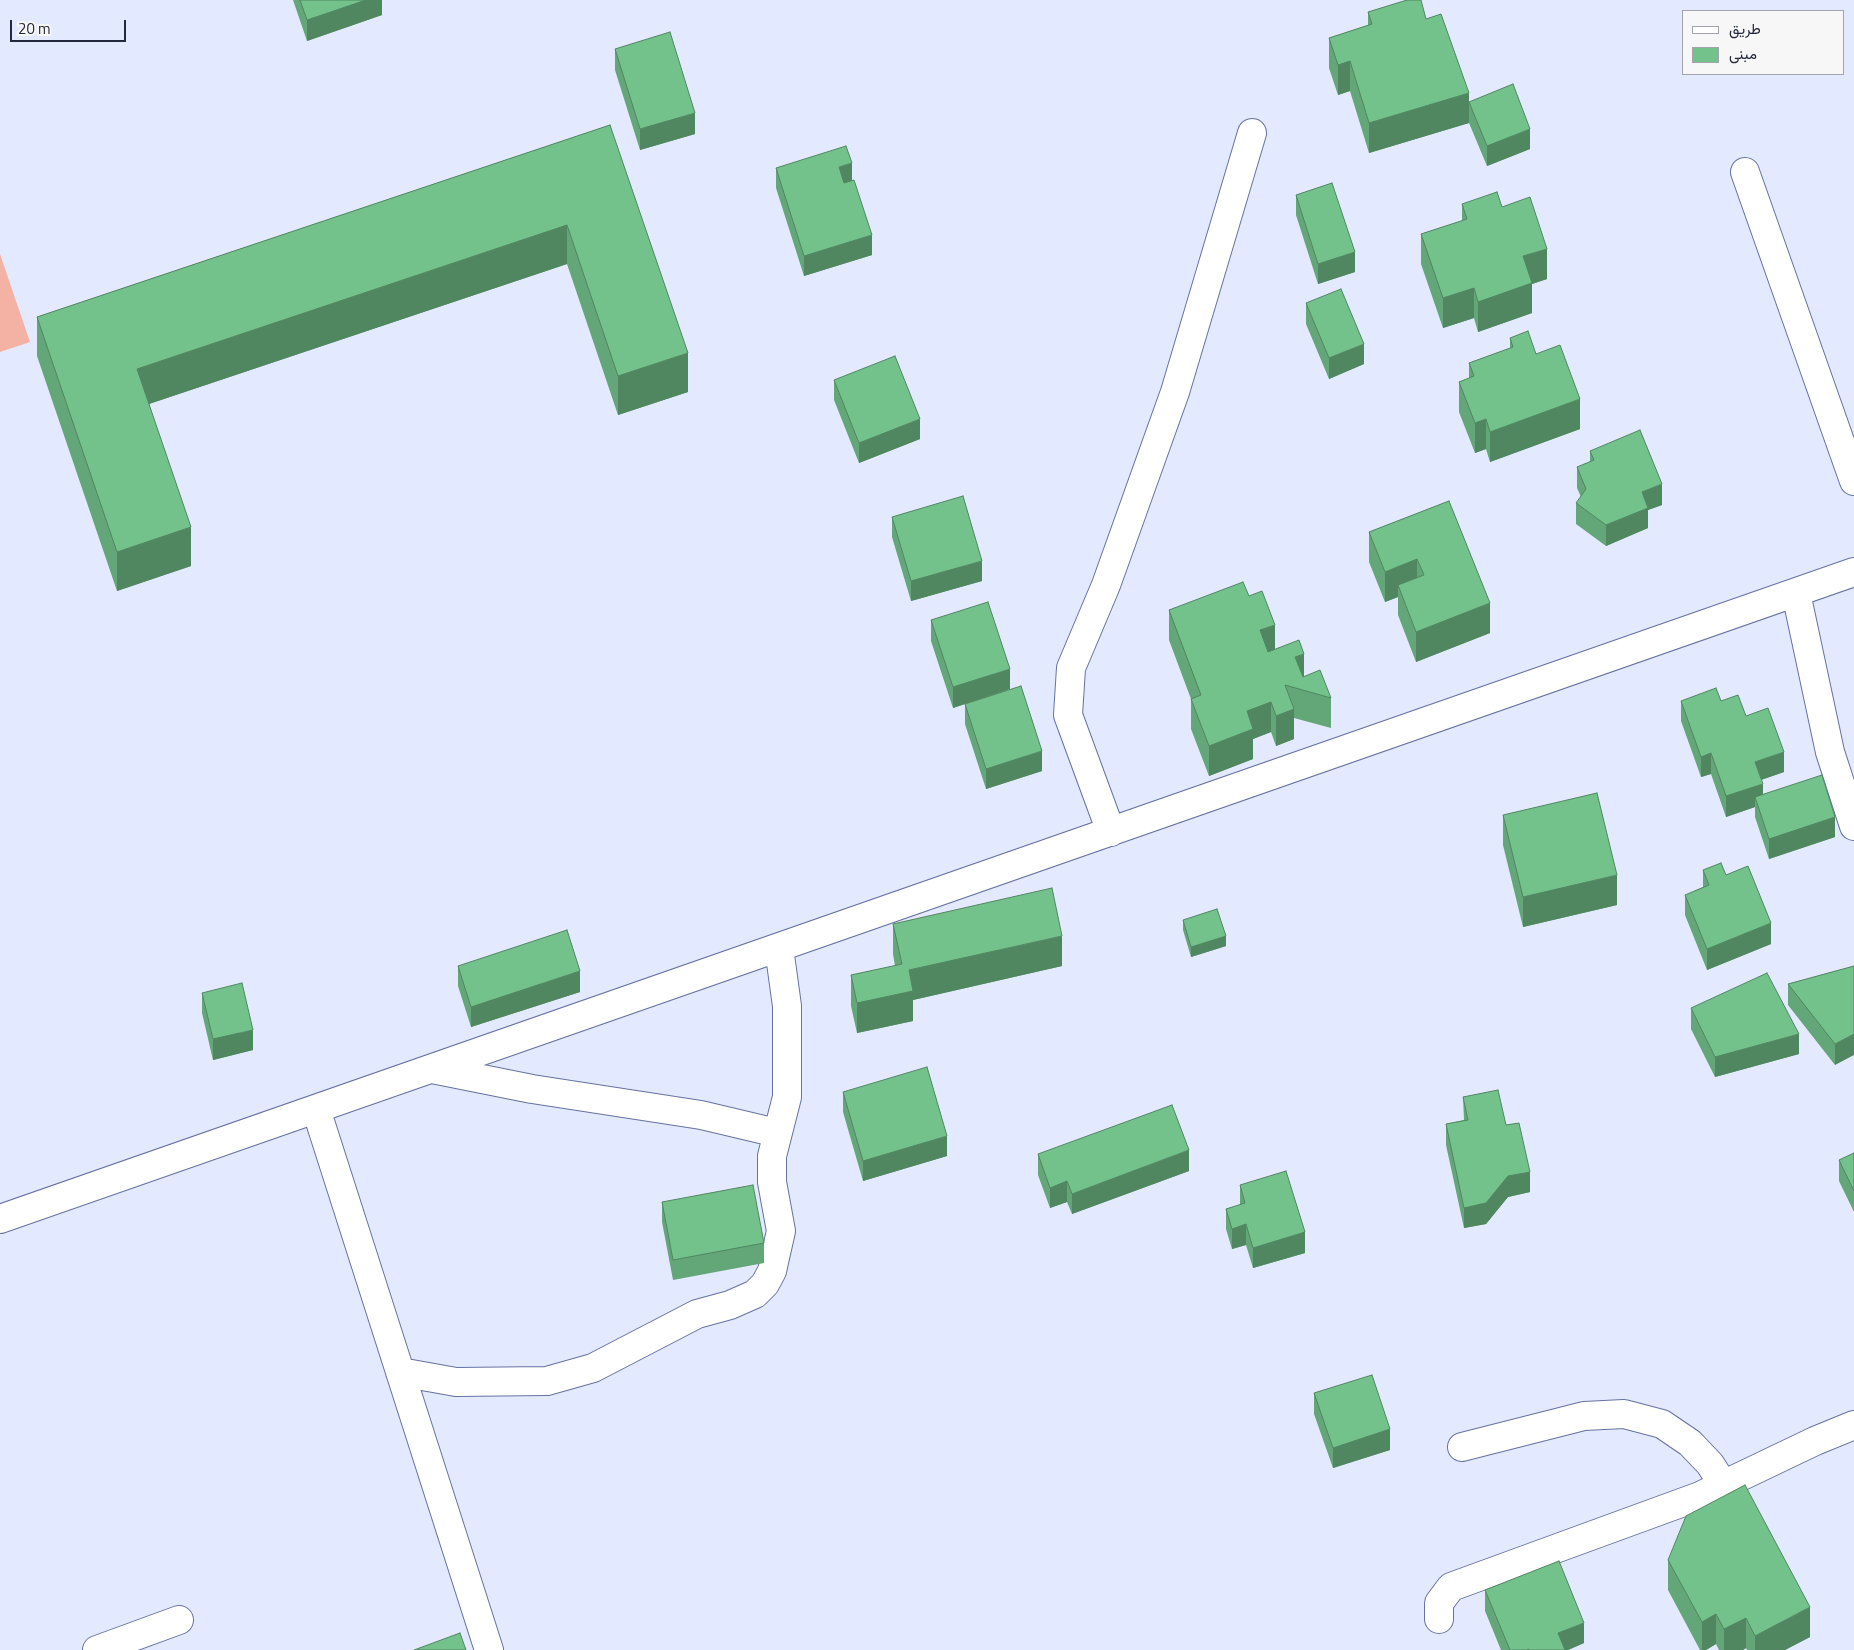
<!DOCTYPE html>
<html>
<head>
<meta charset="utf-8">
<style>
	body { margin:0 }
	#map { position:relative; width:1854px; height:1650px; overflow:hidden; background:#e3e9ff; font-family:"Titillium Web",Vazirmatn,sans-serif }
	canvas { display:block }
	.legend { position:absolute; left:1682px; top:10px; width:162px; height:65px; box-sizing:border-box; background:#f7f7f7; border:1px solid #a2a4ac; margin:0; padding:6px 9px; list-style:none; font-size:15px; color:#23283c }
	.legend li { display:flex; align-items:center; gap:10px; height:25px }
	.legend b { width:25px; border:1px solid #a2a4ac }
	.scale { position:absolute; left:10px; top:20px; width:116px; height:22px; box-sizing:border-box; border:2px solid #23283c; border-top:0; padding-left:6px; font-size:15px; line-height:18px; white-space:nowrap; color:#23283c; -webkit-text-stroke:4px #f7f7f7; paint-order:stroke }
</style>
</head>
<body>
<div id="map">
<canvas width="1854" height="1650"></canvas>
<ul class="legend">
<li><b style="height:6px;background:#fff"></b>طريق</li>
<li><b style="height:14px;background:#73c18b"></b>مبنى</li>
</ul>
<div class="scale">20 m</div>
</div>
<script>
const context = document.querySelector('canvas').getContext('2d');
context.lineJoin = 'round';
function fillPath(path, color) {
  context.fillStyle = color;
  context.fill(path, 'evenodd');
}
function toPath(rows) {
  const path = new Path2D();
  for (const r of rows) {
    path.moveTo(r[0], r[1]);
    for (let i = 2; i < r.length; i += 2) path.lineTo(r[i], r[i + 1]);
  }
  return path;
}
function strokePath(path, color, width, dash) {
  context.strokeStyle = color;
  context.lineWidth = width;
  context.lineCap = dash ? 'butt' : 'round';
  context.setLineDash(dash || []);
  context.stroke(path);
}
fillPath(toPath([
	[0,254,30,342,0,352]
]), '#f3b2a4');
const minor = toPath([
	[1745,172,1854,481],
	[1796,593,1830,752,1854,826],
	[1111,832,1068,715,1071,668,1106,585,1175,392,1252,133],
	[432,1069,532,1089,701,1115,777,1133],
	[316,1109,489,1650],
	[0,1219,1854,572],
	[400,1372,456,1382,547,1381,593,1368,697,1314,730,1305,755,1294,765,1284,772,1271,781,1231,772,1182,772,1156,787,1097,787,1006,779,948],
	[1462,1447,1584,1416,1624,1414,1662,1424,1690,1443,1710,1464,1723,1484],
	[1439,1619,1439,1603,1451,1587,1700,1496,1815,1441,1854,1425],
	[97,1650,179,1620]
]);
strokePath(minor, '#6672a1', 30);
strokePath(minor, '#fff', 28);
fillPath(toPath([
	[293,0,382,0,382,15,307,41],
	[1368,12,1426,19,1469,102,1530,149,1487,166,1469,123,1369,153,1350,91,1338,95,1329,68,1329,38,1368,25],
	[615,49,695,134,640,150,615,70],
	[610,125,688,392,618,415,567,264,149,404,191,566,117,591,37,356,37,317],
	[776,168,872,255,804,276,776,188],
	[1296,195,1355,272,1318,284,1296,215],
	[1462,204,1502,207,1547,279,1532,284,1532,313,1478,332,1474,318,1443,328,1421,264,1421,234,1462,221],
	[1306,303,1364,364,1329,379,1306,324],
	[1510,338,1536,354,1580,429,1490,462,1486,449,1475,453,1459,412,1459,382,1469,378,1469,363,1510,348],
	[834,380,920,439,859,463,834,400],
	[1590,451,1662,505,1648,510,1648,528,1606,546,1576,524,1576,503,1581,497,1577,488,1577,467,1590,462],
	[1449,501,1490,633,1416,662,1398,615,1398,597,1385,602,1369,562,1369,532],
	[892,517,982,581,911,601,892,537],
	[1249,596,1275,649,1304,676,1331,698,1331,728,1294,718,1294,739,1276,746,1271,732,1253,739,1253,759,1209,776,1191,729,1191,699,1169,640,1169,610],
	[931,620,1010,689,953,708,931,641],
	[1681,701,1721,701,1746,716,1784,772,1761,780,1763,794,1835,837,1769,859,1755,817,1755,807,1726,817,1711,774,1701,777,1681,721],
	[965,704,1042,771,986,789,965,724],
	[1503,815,1617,905,1523,927,1503,845],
	[1703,870,1726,875,1771,944,1707,970,1685,915,1685,895,1703,887],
	[1183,920,1226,946,1191,957,1183,930],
	[893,924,1062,966,913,1000,913,1021,857,1033,851,1006,851,975,895,966,893,954],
	[458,966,580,992,471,1027,458,986],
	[1854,966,1835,1065,1788,1005,1788,984],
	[202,993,253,1050,213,1060,202,1013],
	[1691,1008,1799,1054,1715,1077,1691,1029],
	[843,1092,947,1156,863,1181,843,1112],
	[1463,1097,1506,1125,1530,1192,1508,1197,1486,1224,1464,1228,1446,1145,1446,1124,1464,1120],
	[1854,1153,1854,1212,1839,1181,1839,1160],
	[1038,1154,1189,1171,1072,1214,1067,1202,1050,1208,1038,1175],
	[1240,1185,1305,1253,1253,1268,1246,1245,1232,1249,1226,1229,1226,1209,1240,1205],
	[662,1202,764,1243,764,1263,673,1280,662,1222],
	[1314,1393,1390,1450,1333,1468,1314,1414],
	[1668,1560,1810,1637,1785,1650,1747,1650,1746,1648,1743,1650,1719,1650,1716,1644,1706,1650,1700,1650,1668,1590],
	[1485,1590,1584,1643,1568,1650,1501,1650,1485,1611]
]), '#63a678');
fillPath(toPath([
	[366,0,382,0,382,15,307,41,307,20],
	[1350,61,1350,91,1338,95,1338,65],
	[1469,93,1469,123,1369,153,1369,123],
	[695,113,695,134,640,150,640,129],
	[1530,129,1530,149,1487,166,1487,146],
	[852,163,852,183,839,188,839,167],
	[567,225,567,264,137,408,137,369],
	[872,235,872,255,804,276,804,256],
	[1547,249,1547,279,1532,284,1532,313,1478,332,1478,302,1523,256],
	[1355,252,1355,272,1318,284,1318,264],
	[1474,288,1474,318,1443,328,1443,298],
	[1364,344,1364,364,1329,379,1329,358],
	[688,353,688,392,618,415,618,376],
	[1580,399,1580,429,1490,462,1490,432],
	[920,419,920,439,859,463,859,443],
	[1486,419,1486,449,1475,453,1475,423],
	[1662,484,1662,505,1648,510,1648,528,1606,546,1606,525,1642,492],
	[191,527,191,566,117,591,117,552],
	[1417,559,1417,589,1398,585,1398,597,1385,602,1385,572],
	[982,561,982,581,911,601,911,581],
	[1490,603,1490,633,1416,662,1416,632],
	[1275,625,1275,655,1260,660,1260,630],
	[1304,654,1304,684,1295,657],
	[1010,669,1010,689,953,708,953,687],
	[1271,702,1271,732,1253,739,1253,759,1209,776,1209,746,1247,711],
	[1294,709,1294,739,1276,746,1276,716],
	[1042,751,1042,771,986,789,986,769],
	[1784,752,1784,772,1755,782,1755,762],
	[1711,753,1711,774,1701,777,1701,757],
	[1763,784,1763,804,1755,797,1755,807,1726,817,1726,796],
	[1835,817,1835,837,1769,859,1769,839],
	[1617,875,1617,905,1523,927,1523,897],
	[1771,923,1771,944,1707,970,1707,949],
	[1062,936,1062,966,913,1000,913,1021,857,1033,857,1003,909,970],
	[1226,936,1226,946,1191,957,1191,947],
	[580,971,580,992,471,1027,471,1007],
	[253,1030,253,1050,213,1060,213,1039],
	[1799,1034,1799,1054,1715,1077,1715,1057],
	[1854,1034,1854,1055,1835,1065,1835,1044],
	[947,1136,947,1156,863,1181,863,1161],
	[1189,1150,1189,1171,1072,1214,1072,1194],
	[1530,1172,1530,1192,1508,1197,1486,1224,1464,1228,1464,1208,1508,1176],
	[1067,1181,1067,1202,1050,1208,1050,1188],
	[1246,1224,1246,1245,1232,1249,1232,1229],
	[1305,1232,1305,1253,1253,1268,1253,1248],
	[1390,1429,1390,1450,1333,1468,1333,1448],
	[1810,1607,1810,1637,1785,1650,1755,1650,1755,1636],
	[1716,1614,1716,1644,1706,1650,1702,1650,1702,1622],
	[1746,1618,1746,1648,1743,1650,1724,1650,1724,1629],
	[1584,1623,1584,1643,1568,1650,1558,1650,1558,1633]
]), '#508761');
const building = toPath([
	[300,0,366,0,307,20,300,0],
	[1407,0,1421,0,1426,19,1441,14,1469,93,1369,123,1350,61,1338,65,1329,38,1372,24,1368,12,1407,0],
	[670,32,695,113,640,129,615,49,670,32],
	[1513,84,1530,129,1487,146,1469,102,1513,84],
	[610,125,688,353,618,376,567,225,137,369,191,527,117,552,37,317,610,125],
	[846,146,852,163,839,167,844,183,854,180,872,235,804,256,776,168,846,146],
	[1332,183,1355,252,1318,264,1296,195,1332,183],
	[1497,192,1502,207,1530,197,1547,249,1523,256,1532,283,1478,302,1474,288,1443,298,1421,234,1467,219,1462,204,1497,192],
	[1341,289,1364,344,1329,358,1306,303,1341,289],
	[1528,331,1536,354,1560,345,1580,399,1490,432,1486,419,1475,423,1459,382,1474,376,1469,363,1513,347,1510,338,1528,331],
	[895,356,920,419,859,443,834,380,895,356],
	[1640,430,1662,484,1642,492,1648,508,1606,525,1576,503,1586,489,1577,467,1594,460,1590,451,1640,430],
	[963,496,982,561,911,581,892,517,963,496],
	[1449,501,1490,603,1416,632,1398,585,1424,575,1417,559,1385,572,1369,532,1449,501],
	[1243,582,1249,596,1262,591,1275,625,1260,630,1268,652,1299,640,1304,654,1295,657,1303,677,1320,670,1331,698,1285,685,1294,709,1276,716,1271,702,1247,711,1253,729,1209,746,1191,699,1201,695,1169,610,1243,582],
	[988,602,1010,669,953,687,931,620,988,602],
	[1021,686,1042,751,986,769,965,704,1021,686],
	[1716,688,1721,701,1738,695,1746,716,1768,708,1784,752,1755,762,1763,784,1726,796,1711,753,1701,757,1681,701,1716,688],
	[1822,775,1835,817,1769,839,1755,797,1822,775],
	[1597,793,1617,875,1523,897,1503,815,1597,793],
	[1721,863,1726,875,1748,866,1771,923,1707,949,1685,895,1709,885,1703,870,1721,863],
	[1052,888,1062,936,909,970,913,991,857,1003,851,975,902,964,893,924,1052,888],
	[1217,909,1226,936,1191,947,1183,920,1217,909],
	[567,930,580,971,471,1007,458,966,567,930],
	[1854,966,1854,1034,1835,1044,1788,984,1854,966],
	[1767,973,1799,1034,1715,1057,1691,1008,1767,973],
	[242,983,253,1030,213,1039,202,993,242,983],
	[927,1067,947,1136,863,1161,843,1092,927,1067],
	[1498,1090,1506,1125,1519,1123,1530,1172,1508,1176,1486,1203,1464,1208,1446,1124,1468,1120,1463,1097,1498,1090],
	[1172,1105,1189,1150,1072,1194,1067,1181,1050,1188,1038,1154,1172,1105],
	[1854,1153,1854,1191,1839,1160,1854,1153],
	[1286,1171,1305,1232,1253,1248,1246,1224,1232,1229,1226,1209,1245,1203,1240,1185,1286,1171],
	[753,1185,764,1243,673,1260,662,1202,753,1185],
	[1372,1375,1390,1429,1333,1448,1314,1393,1372,1375],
	[1745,1485,1810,1607,1755,1636,1746,1618,1724,1629,1716,1614,1702,1622,1668,1560,1686,1516,1745,1485],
	[1559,1561,1584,1623,1558,1633,1565,1650,1529,1650,1529,1649,1527,1650,1510,1650,1485,1590,1559,1561],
	[460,1633,466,1650,414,1650,460,1633]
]);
fillPath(building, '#73c18b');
strokePath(building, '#508761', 1);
</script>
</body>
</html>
